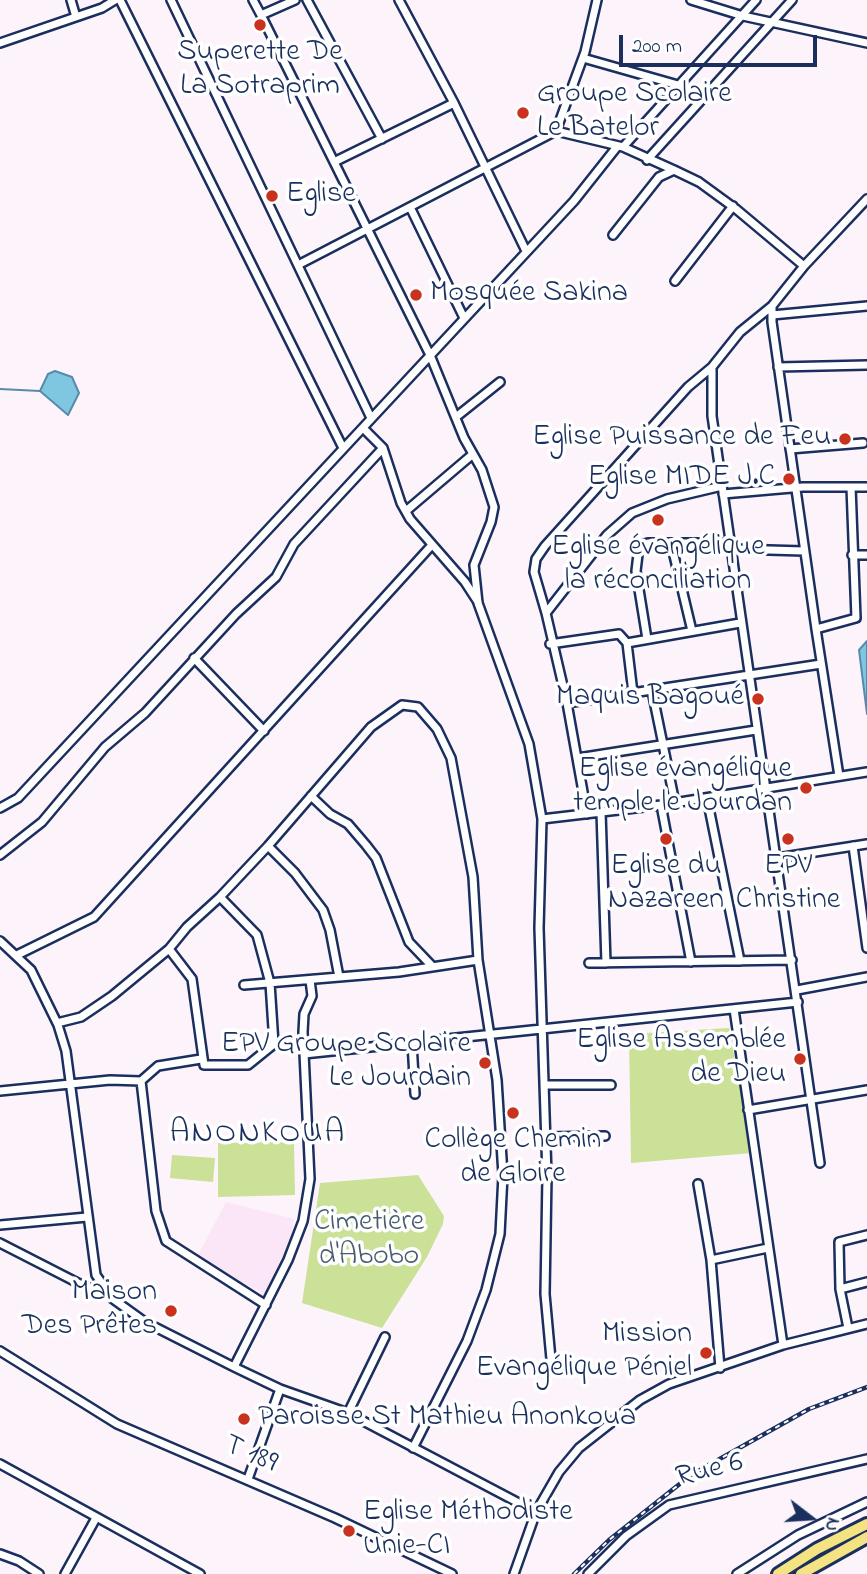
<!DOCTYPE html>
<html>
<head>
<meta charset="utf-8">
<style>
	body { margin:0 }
	#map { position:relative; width:867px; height:1574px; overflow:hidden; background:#fdf4fb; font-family:"Indie Flower",sans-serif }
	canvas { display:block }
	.north { position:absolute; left:776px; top:1483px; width:70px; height:70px; -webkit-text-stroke:5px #fff; paint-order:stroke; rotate:107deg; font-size:19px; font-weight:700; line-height:28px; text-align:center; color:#1b2f5e }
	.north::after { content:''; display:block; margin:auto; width:24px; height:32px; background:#1b2f5e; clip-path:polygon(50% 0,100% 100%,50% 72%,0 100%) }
	.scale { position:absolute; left:619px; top:35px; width:198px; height:32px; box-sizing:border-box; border:4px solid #1b2f5e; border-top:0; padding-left:9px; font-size:21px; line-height:24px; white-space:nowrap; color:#1b2f5e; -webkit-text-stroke:5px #fff; paint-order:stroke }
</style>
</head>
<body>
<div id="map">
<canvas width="867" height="1574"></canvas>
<div class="north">N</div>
<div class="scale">200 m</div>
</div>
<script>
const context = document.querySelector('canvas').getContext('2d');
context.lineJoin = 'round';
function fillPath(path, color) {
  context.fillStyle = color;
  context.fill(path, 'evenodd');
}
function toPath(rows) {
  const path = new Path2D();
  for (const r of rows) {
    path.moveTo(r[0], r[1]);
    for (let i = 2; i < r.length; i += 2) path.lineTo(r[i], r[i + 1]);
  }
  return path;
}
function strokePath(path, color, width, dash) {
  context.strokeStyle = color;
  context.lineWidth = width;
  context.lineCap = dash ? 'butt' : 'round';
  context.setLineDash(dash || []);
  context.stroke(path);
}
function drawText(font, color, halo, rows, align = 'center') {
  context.font = font + ' "Indie Flower",sans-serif';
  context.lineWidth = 7;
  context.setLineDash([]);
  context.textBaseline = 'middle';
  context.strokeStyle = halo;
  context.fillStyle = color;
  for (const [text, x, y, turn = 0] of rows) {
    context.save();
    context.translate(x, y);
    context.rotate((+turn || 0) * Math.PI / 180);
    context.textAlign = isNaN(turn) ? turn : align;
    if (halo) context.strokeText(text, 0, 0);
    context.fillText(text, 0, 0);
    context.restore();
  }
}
fillPath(toPath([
	[226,1202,294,1219,291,1238,265,1294,196,1259]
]), '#fae6f6');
fillPath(toPath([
	[729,1028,752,1153,631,1163,629,1034],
	[294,1142,295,1195,218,1197,218,1143],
	[172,1155,215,1158,213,1182,170,1178],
	[418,1175,444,1216,443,1224,427,1257,382,1328,302,1303,320,1183]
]), '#cae197');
const water = toPath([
	[55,371,72,377,79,393,68,415,40,391,48,374,55,371],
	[867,641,867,714,859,650,867,641]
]);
fillPath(water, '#7fc7e0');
strokePath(water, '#578aac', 2);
strokePath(toPath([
	[0,389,40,391]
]), '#578aac', 2);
const street = toPath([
	[71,0,76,17],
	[120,0,343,448],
	[171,0,371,418],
	[253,0,261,15,295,0],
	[307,0,382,139],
	[399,0,454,103,526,251],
	[691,0,743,16,867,43],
	[261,15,430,355,464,438,482,470,494,507,491,522,474,565,478,603,529,744,542,819,539,928,547,1176,545,1294,552,1370],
	[0,43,102,8,115,0],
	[583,58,678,85],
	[556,131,585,52,597,0],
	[623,147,756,0],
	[647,160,792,0],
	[334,162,454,103],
	[410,207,464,318],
	[613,235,659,177,674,170,699,182,736,209,804,266,772,306,772,322,816,629,856,618,851,487],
	[298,265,556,131,623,147,674,170],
	[804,266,867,199],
	[675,281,733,206],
	[772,306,740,332,712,367,712,416,820,1163],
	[772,315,867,306],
	[778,367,867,365],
	[456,417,500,382],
	[363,428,383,448,401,503,410,519,465,582,478,602],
	[790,449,863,443],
	[723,494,803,487,867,487],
	[406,511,473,454],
	[671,543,692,631],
	[734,549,804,551],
	[852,555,867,555],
	[546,613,534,572,536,559,545,546,688,387,712,367],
	[816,629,839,776],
	[647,639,636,571,639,546,648,543,733,543],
	[627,643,633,693],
	[550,644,619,634,627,643,740,623],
	[194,658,264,731],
	[652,691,675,803],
	[567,703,821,664],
	[578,758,756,730],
	[311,796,330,814,348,824,366,845,376,858,409,942,431,965],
	[707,798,740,961],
	[661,805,691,962],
	[0,808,18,798,574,201,616,148],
	[601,812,606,963],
	[587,814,567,703,546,613,607,535,632,513,667,499,722,486],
	[542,819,661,805,867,772],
	[268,846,295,873,323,910,330,930,339,977],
	[853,846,867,948],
	[0,855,42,822,105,747,145,713,236,614,276,577,294,544,383,448],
	[777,858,867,844],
	[0,941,31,970,58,1025,66,1051,96,1275,113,1299,145,1322,234,1367,280,1389,348,1413,536,1512],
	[169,949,192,979,204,1065,248,1065,274,1044],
	[17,955,94,917,431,546],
	[589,963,792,960],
	[244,985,399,972,478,960],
	[797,990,867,977],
	[734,1009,783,1345],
	[57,1023,81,1017,112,996,169,949,187,927,220,897],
	[412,1043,415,1094],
	[274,1044,270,983,257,935,220,897,268,846,371,727,402,705,418,707,437,729,451,758,473,877,478,960,497,1080,503,1175,500,1234,486,1290,467,1341,413,1448],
	[274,1044,304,1048],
	[304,1054,798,1002],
	[141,1081,156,1211,166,1241,266,1305],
	[545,1085,611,1085],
	[0,1091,110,1080,141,1081,158,1066,201,1059],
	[748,1110,867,1090],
	[547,1137,605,1136],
	[698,1184,711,1260,720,1368],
	[0,1225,87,1217],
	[0,1243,82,1285,97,1291,104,1289],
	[711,1260,768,1248],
	[840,1289,867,1282],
	[848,1328,840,1289,839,1242,867,1235],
	[0,1351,117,1424,335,1518,452,1574],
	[234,1367,288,1260,303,1221,310,1179,303,1032,304,1014,312,996,310,980],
	[348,1413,385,1337],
	[0,1464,200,1574],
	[248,1479,280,1389],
	[0,1554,19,1561,39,1574],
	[65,1574,96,1518],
	[514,1574,536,1512,559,1472,579,1448,640,1400,669,1384,783,1345,867,1324],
	[588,1574,626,1536,669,1505,867,1459],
	[737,1574,798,1535,867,1502]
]);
const primary = toPath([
	[778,1574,817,1549,867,1524],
	[801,1574,867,1537]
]);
strokePath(street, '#1b2f5e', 12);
strokePath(primary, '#1b2f5e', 16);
strokePath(street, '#fff', 7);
strokePath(primary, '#f4e382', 10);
const rail = toPath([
	[574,1574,609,1540,691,1475,809,1409,867,1387]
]);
strokePath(rail, '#1b2f5e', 4.5);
strokePath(rail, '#fff', 2, [5]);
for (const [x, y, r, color] of [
	[260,25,7,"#c8321e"],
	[523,113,7,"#c8321e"],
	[272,196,7,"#c8321e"],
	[416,295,7,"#c8321e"],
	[845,439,7,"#c8321e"],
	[789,479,7,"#c8321e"],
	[658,520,7,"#c8321e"],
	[758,699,7,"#c8321e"],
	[806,788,7,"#c8321e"],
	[666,839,7,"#c8321e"],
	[788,839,7,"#c8321e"],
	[800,1059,7,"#c8321e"],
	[485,1063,7,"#c8321e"],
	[513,1113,7,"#c8321e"],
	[171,1311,7,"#c8321e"],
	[706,1353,7,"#c8321e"],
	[244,1419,7,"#c8321e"],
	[349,1531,7,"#c8321e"]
]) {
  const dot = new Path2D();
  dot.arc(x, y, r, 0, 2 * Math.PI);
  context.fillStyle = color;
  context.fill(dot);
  strokePath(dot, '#fff', 2.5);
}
drawText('30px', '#1b2f5e', '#fff', [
	["Superette De",260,54,"center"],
	["La Sotraprim",260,88,"center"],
	["Groupe Scolaire",537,96,"left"],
	["Le Batelor",537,130,"left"],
	["Eglise",286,196,"left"],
	["Mosquée Sakina",430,295,"left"],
	["Eglise Puissance de Feu",831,439],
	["Eglise MIDE J.C",775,479],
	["Eglise évangélique",658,549,"center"],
	["la réconciliation",658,583,"center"],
	["Maquis Bagoué",744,699],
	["Eglise évangélique",792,771],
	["temple le Jourdan",792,805],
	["Eglise du",666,868,"center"],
	["Nazareen",666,902,"center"],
	["EPV",788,868,"center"],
	["Christine",788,902,"center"],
	["Eglise Assemblée",786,1042],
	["de Dieu",786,1076],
	["EPV Groupe Scolaire",471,1046],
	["Le Jourdain",471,1080],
	["Collège Chemin",513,1142,"center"],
	["de Gloire",513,1176,"center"],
	["Maison",157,1294],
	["Des Prêtes",157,1328],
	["Mission",692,1336],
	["Evangélique Péniel",692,1370],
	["Paroisse St Mathieu Anonkoua",258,1419,"left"],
	["Eglise Méthodiste",363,1514,"left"],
	["Unie-CI",363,1548,"left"]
], 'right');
drawText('30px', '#475c6c', '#fff', [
	["Cimetière",369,1224],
	["d'Abobo",369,1258]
]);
drawText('30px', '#1b2f5e', '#fff', [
	["T 189",250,1456,23],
	["Rue 6",710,1472,-14]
]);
context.letterSpacing = '2px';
drawText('32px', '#1b2f5e', '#fff', [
	["ANONKOUA",258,1136]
]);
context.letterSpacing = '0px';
</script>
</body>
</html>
